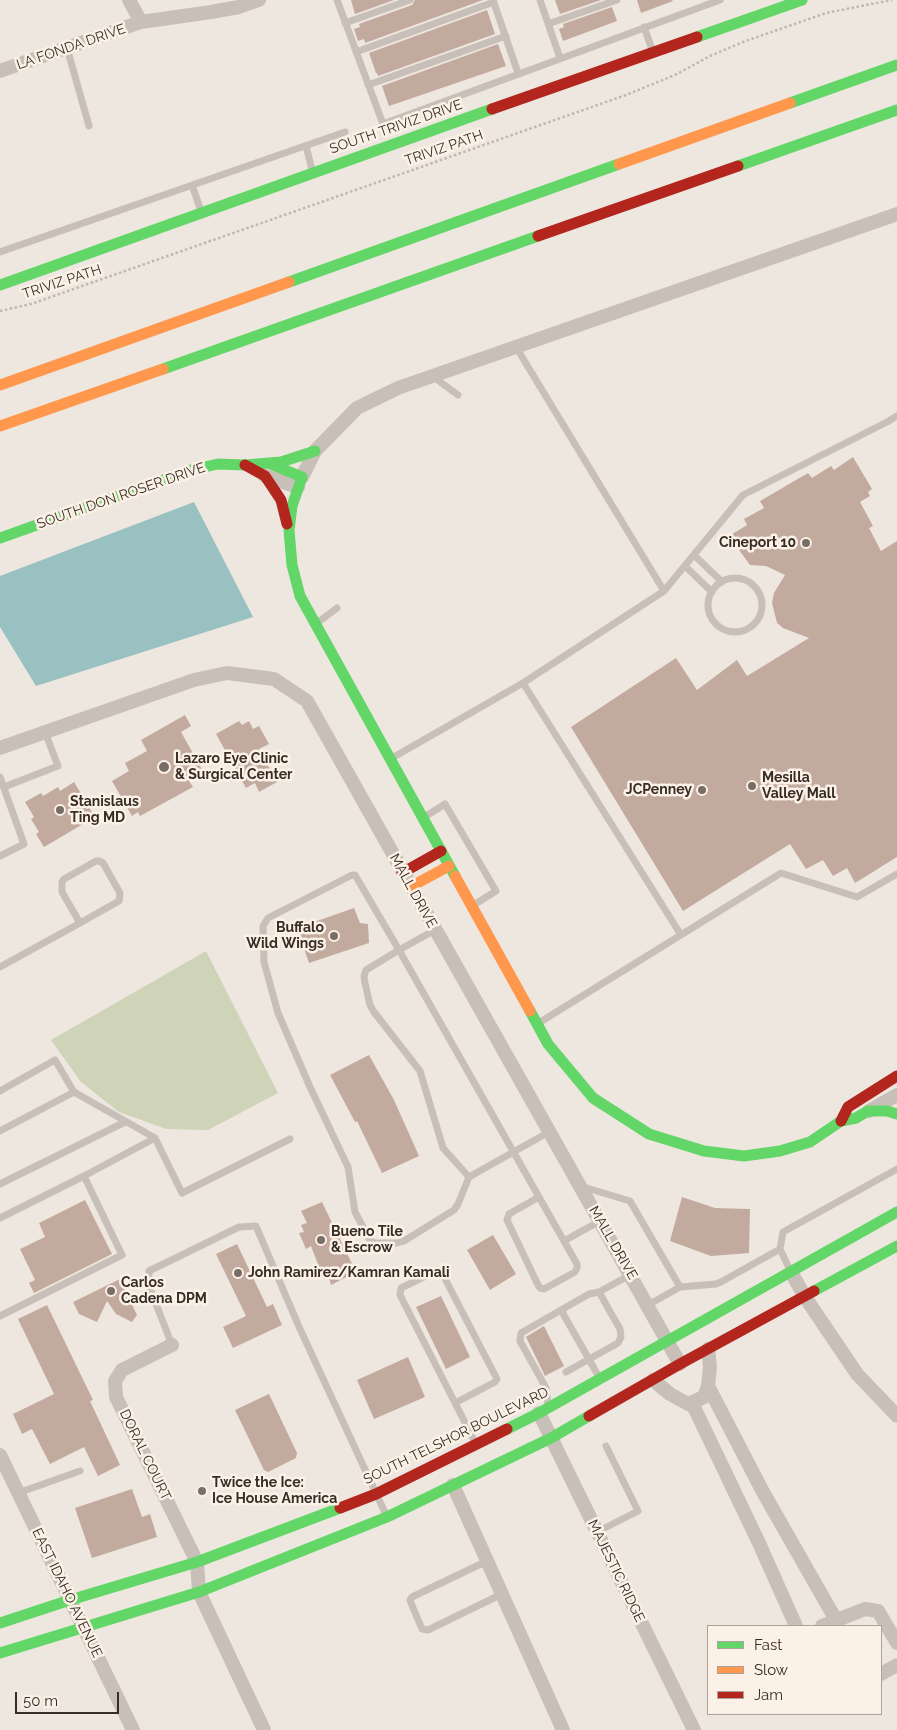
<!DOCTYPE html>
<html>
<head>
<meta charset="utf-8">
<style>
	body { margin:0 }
	#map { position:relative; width:897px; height:1730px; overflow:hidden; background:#eee7df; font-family:Raleway,sans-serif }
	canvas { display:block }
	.legend { position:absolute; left:707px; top:1625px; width:175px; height:90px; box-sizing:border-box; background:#fbf1e6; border:1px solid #ada299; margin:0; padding:6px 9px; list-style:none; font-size:15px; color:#382c26 }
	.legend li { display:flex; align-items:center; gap:10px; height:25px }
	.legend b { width:25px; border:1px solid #ada299 }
	.scale { position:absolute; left:15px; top:1692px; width:104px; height:22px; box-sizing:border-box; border:2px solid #382c26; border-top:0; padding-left:6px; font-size:15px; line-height:18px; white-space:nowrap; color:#382c26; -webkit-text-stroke:4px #fbf1e6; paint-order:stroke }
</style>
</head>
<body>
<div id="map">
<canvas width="897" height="1730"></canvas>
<ul class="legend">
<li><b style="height:6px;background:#63d668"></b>Fast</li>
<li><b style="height:6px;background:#ff974d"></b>Slow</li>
<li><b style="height:6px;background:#b3261e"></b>Jam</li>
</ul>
<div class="scale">50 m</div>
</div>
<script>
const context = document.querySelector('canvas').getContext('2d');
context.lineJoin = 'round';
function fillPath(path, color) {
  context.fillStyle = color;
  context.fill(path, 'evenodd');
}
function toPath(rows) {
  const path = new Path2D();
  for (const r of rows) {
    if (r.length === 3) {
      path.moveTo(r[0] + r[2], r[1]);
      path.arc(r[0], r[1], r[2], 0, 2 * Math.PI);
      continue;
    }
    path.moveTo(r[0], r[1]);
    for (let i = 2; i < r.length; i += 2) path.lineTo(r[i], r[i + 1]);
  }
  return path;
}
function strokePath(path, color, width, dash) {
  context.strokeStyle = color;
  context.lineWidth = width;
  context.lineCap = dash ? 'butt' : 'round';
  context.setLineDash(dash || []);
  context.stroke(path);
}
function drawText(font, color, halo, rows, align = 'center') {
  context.font = font + ' Raleway,sans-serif';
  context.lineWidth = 5;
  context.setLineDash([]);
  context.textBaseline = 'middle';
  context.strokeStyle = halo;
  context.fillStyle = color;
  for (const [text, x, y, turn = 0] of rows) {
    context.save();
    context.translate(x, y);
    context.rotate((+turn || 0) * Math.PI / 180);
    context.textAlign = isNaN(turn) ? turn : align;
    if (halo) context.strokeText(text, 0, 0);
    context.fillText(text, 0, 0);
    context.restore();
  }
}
fillPath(toPath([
	[206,951,278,1093,208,1130,166,1129,119,1112,81,1082,51,1040]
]), '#cfd4b8');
fillPath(toPath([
	[194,502,253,617,36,686,0,627,0,576]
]), '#99c1c1');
fillPath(toPath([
	[351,0,394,0,355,14],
	[415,0,483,0,365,43,364,39,358,41,354,29,360,27,359,24,412,5],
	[555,0,601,0,560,14],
	[637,0,672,0,673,1,641,13],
	[612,7,617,21,563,41,559,29,564,27,563,24],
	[487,10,495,34,378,76,377,73,376,73,369,53],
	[498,44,506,66,389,106,382,86],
	[853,457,872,489,868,492,870,496,860,502,873,526,869,528,881,551,897,541,897,857,855,883,847,868,833,876,823,860,806,869,790,844,683,911,571,727,676,658,697,690,737,660,747,676,809,638,783,628,777,623,772,603,774,593,785,575,766,566,750,565,729,536,747,525,744,519,764,508,760,501,808,473,812,478,831,466,834,470],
	[185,715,191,726,181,732,204,773,189,781,193,787,140,816,138,812,132,816,112,781,129,771,125,763,147,751,141,740],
	[239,721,242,725,249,721,253,729,259,726,269,744,259,749,277,782,259,792,255,783,246,788,216,734],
	[74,782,95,817,44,847,36,834,39,832,31,819,34,817,25,802,41,793,43,796,58,787,60,791],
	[354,908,360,923,368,924,369,943,309,963,297,928],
	[369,1055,394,1100,419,1156,382,1173,357,1121,355,1122,330,1075],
	[682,1197,715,1208,750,1209,749,1253,711,1256,670,1241],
	[85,1200,112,1254,34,1293,29,1283,35,1280,20,1249,45,1237,39,1223],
	[322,1202,356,1272,331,1285,327,1270,321,1272,311,1246,306,1249,299,1233,304,1232,301,1225,307,1223,301,1211],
	[493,1235,516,1274,490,1290,467,1250],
	[237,1244,267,1307,273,1304,282,1325,233,1348,223,1327,246,1316,216,1254],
	[120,1279,137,1315,132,1322,116,1314,107,1301,97,1322,79,1314,73,1302],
	[441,1296,470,1357,446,1369,416,1307],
	[47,1305,93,1400,90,1401,120,1465,98,1476,84,1447,50,1464,32,1429,22,1434,13,1414,54,1394,18,1319],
	[544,1326,564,1366,545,1376,526,1337],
	[408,1357,425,1397,374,1419,357,1380],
	[269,1394,297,1453,296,1458,268,1472,264,1470,235,1410],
	[132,1489,142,1517,150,1514,157,1537,92,1558,75,1508]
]), '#c3aa9f');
strokePath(toPath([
	[0,311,31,304,626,95,675,75,710,56,743,42,826,13,892,0]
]), '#bfb7b1', 2.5, [2.5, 2.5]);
strokePath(toPath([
	[337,0,383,124,720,0],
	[493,0,518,73],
	[540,0,560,58],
	[345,23,410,0],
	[548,24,617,0],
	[644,27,653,52],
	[67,48,89,126],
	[356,52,494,2],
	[368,85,506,36],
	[306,146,312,170],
	[192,185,201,211],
	[0,252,345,132],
	[516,347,664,591],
	[432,376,458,395],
	[694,555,722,582],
	[685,566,712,592],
	[735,605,27],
	[317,623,337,608],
	[523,683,681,935],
	[392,758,523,683,664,591,743,495,887,422,897,416],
	[0,777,24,844,0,856],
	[4,787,58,766,45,732],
	[423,818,445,804,496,891,472,906],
	[435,930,399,950,355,875,352,875,268,918,263,926,264,962,278,1013,310,1087,348,1167,355,1212,370,1240,374,1243,397,1243,404,1241,454,1210,458,1204,469,1177,549,1132],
	[0,967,80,923,119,901,120,893,103,863,99,861,96,861,64,879,62,882,62,892,80,923],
	[537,1024,781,873,857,897,897,874],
	[0,1091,55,1060,74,1092],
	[0,1131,74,1092,155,1138],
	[84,1176,155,1138,182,1193,290,1139],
	[469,1177,443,1148,420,1071,374,1012,370,1005,365,983,364,976,366,970,399,950,539,1197,577,1264,577,1268,575,1272,544,1289,540,1288,538,1285,507,1220,509,1214,539,1197],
	[0,1184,125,1122],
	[580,1186,630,1201,680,1287],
	[0,1218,84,1176,122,1255,0,1316],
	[564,1241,600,1221],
	[780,1249,783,1232,897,1169],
	[648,1305,680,1287,716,1284,721,1282,780,1249,790,1270],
	[561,1310,599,1377],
	[172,1345,149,1286,149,1271,239,1227,256,1226,300,1329,387,1517],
	[566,1372,618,1343,621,1337,620,1329,599,1292],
	[455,1403,495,1382,497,1379,441,1271,438,1270,401,1288,400,1295,476,1444],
	[548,1405,546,1388,520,1341,521,1333,589,1294,599,1292,630,1275],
	[18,1493,80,1471],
	[597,1532,638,1511,606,1446],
	[487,1561,412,1597,410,1600,411,1603,422,1629,428,1630,502,1594]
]), '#c7bfb8', 7);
strokePath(toPath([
	[129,0,141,22],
	[0,71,141,22,211,12,239,7,259,0],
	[265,476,298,487],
	[302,477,315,451,357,408,398,388,897,214],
	[0,748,194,680,227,673,274,679,307,701,680,1364],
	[869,1111,897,1095],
	[791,1272,805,1297,857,1374,897,1416],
	[172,1345,122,1370,115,1381,116,1397,197,1562,199,1592,264,1730],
	[653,1380,670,1394,688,1404,704,1397,708,1386,710,1367,708,1349],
	[708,1386,763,1492,836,1620],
	[692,1403,759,1543,796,1626],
	[539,1413,694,1730],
	[0,1455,133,1730],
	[453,1485,563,1730],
	[822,1626,865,1609,878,1611,897,1643],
	[881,1674,897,1665]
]), '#c7bfb8', 14);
strokePath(toPath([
	[697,37,802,0],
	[790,103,897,65],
	[738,166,897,110],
	[289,282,619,164],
	[0,285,492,109],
	[163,369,538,236],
	[268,463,302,477,292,506,289,530,292,565,300,596,455,876],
	[0,538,191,470,218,464,245,465,281,462,315,451],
	[530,1011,548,1044,593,1098,649,1134,704,1151,744,1156,780,1151,810,1142,841,1121,856,1118,868,1111,887,1111,897,1114],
	[814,1291,897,1246],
	[507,1429,539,1413,897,1212],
	[0,1623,70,1600,197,1562,340,1508],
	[0,1653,199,1592,387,1517,551,1438,589,1416]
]), '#63d668', 11);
strokePath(toPath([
	[619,164,790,103],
	[0,385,289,282],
	[0,426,163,369],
	[455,876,530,1011],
	[410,887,449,866]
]), '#ff974d', 11);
strokePath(toPath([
	[492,109,697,37],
	[538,236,738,166],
	[245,465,265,476,281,500,287,524],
	[402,873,441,851],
	[841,1121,848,1107,897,1076],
	[589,1416,680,1364,814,1291],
	[340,1508,376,1494,507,1429]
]), '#b3261e', 11);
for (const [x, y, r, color] of [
	[806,543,5,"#786d67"],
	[164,767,6,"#786d67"],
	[752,786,5,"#786d67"],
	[702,790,5,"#786d67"],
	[60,810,5,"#786d67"],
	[334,936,5,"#786d67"],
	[321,1240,5,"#786d67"],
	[238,1273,5,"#786d67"],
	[111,1291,5,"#786d67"],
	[202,1491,5,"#786d67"]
]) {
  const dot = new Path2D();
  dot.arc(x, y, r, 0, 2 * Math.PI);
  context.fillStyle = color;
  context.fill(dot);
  strokePath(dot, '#fbf1e6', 2);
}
drawText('14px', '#382c26', '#fbf1e6', [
	["LA FONDA DRIVE",71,47,-19],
	["SOUTH TRIVIZ DRIVE",396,127,-19],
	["TRIVIZ PATH",444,148,-19],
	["TRIVIZ PATH",62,282,-18],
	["SOUTH DON ROSER DRIVE",121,496,-19],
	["MALL DRIVE",413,891,61],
	["MALL DRIVE",613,1243,60],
	["SOUTH TELSHOR BOULEVARD",456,1436,-26],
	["DORAL COURT",145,1455,64],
	["MAJESTIC RIDGE",616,1571,64],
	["EAST IDAHO AVENUE",67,1593,64]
]);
drawText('bold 14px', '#382c26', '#fbf1e6', [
	["Cineport 10",796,543,"right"],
	["Lazaro Eye Clinic",175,759],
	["& Surgical Center",175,775],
	["Mesilla",762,778],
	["Valley Mall",762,794],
	["JCPenney",692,790,"right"],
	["Stanislaus",70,802],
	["Ting MD",70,818],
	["Buffalo",324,928,"right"],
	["Wild Wings",324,944,"right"],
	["Bueno Tile",331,1232],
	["& Escrow",331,1248],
	["John Ramirez/Kamran Kamali",248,1273],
	["Carlos",121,1283],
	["Cadena DPM",121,1299],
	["Twice the Ice:",212,1483],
	["Ice House America",212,1499]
], 'left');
</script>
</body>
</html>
